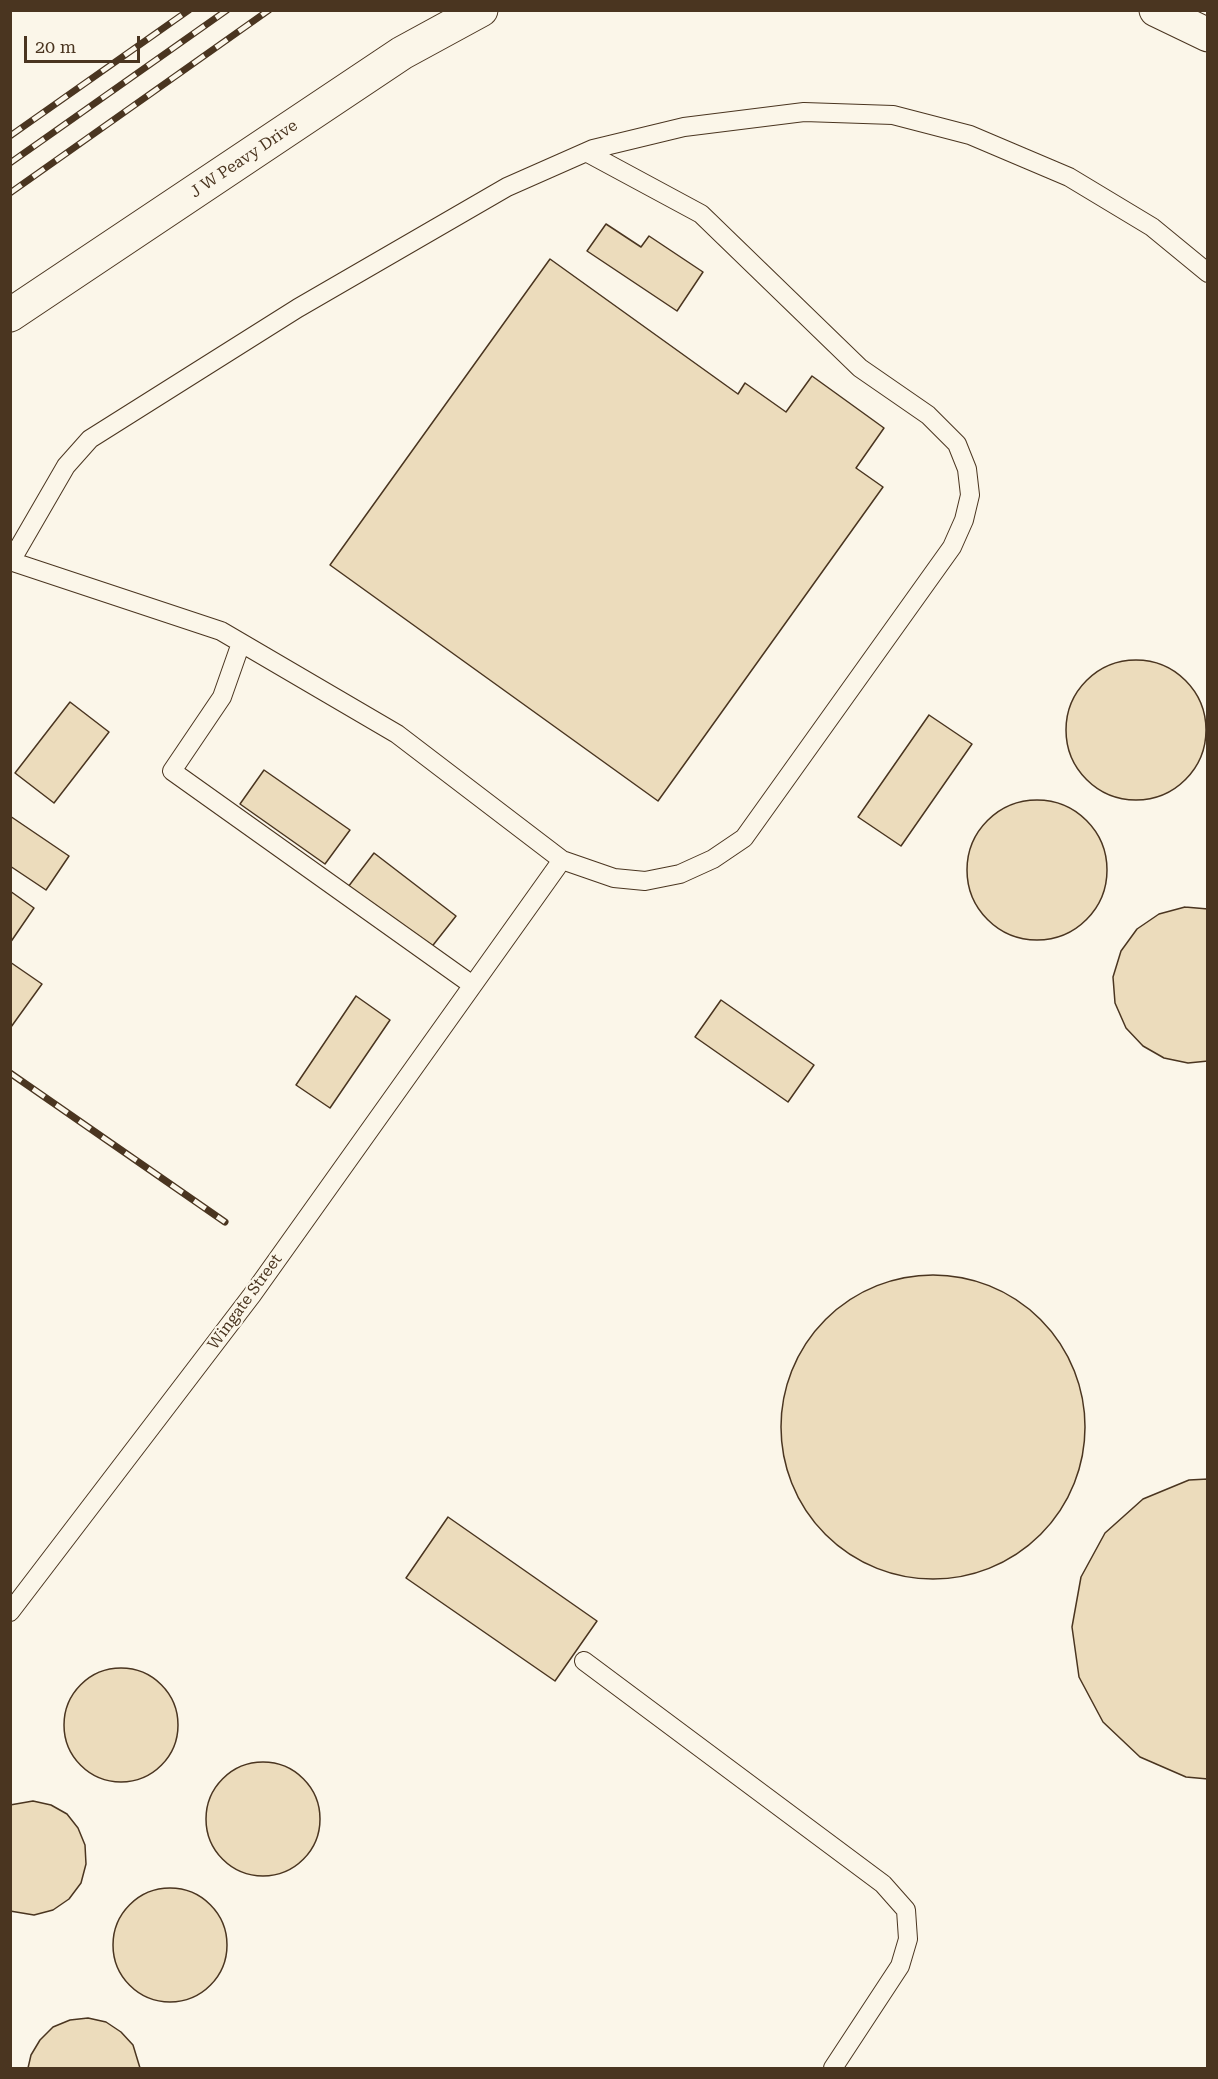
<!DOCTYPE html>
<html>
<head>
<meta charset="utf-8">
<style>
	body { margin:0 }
	#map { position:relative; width:1218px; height:2079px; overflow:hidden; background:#fbf6e9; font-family:"Roboto Serif",serif }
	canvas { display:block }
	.frame { position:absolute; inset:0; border:12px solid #4a3520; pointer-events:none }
	.scale { position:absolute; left:24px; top:36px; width:116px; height:27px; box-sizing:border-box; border:3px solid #4a3520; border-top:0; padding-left:8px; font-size:18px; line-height:21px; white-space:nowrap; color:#4a3520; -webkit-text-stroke:4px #fbf6e9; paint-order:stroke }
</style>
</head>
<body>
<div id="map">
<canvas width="1218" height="2079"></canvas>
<div class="frame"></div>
<div class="scale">20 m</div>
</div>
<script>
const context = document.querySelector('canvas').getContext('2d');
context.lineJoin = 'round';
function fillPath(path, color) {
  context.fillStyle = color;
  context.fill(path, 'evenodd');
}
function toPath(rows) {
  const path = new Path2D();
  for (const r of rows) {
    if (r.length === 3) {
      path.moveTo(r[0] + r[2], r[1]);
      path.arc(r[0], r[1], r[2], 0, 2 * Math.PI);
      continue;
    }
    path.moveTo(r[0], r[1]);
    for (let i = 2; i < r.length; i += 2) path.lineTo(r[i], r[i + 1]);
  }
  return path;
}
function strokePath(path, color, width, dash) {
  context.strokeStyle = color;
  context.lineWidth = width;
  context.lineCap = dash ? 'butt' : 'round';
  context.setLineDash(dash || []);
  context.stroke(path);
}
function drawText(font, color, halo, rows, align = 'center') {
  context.font = font + ' "Roboto Serif",serif';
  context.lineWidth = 4.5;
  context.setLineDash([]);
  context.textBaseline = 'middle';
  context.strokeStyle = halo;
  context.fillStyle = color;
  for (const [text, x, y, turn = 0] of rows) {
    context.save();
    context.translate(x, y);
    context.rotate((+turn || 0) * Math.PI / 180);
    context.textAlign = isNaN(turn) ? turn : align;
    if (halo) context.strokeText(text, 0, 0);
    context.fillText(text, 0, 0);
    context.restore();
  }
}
const building = toPath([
	[606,224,641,247,649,236,703,272,677,311,587,251,606,224],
	[550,259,738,394,745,383,786,412,812,376,884,428,856,468,883,487,658,801,330,565,550,259],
	[1136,730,70],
	[70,702,109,732,54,803,15,773,70,702],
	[929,715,972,744,901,846,858,817,929,715],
	[264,770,350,830,325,864,240,804,264,770],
	[1037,870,70],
	[10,816,69,856,46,890,10,866,10,816],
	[374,853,456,916,430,949,348,887,374,853],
	[10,891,34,908,10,943,10,891],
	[1185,907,1208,909,1208,1061,1188,1063,1164,1058,1143,1046,1126,1028,1115,1003,1113,977,1121,951,1137,929,1159,914,1185,907],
	[10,962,42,984,11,1027,10,1027,10,962],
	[356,996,390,1020,330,1108,296,1085,356,996],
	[721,1000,814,1065,788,1102,695,1037,721,1000],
	[933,1427,152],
	[1208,1479,1208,1779,1186,1777,1140,1757,1103,1722,1079,1677,1072,1627,1081,1577,1105,1533,1143,1499,1189,1480,1208,1479],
	[448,1517,597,1621,555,1681,406,1578,448,1517],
	[121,1725,57],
	[263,1819,57],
	[33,1801,51,1805,67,1814,78,1828,85,1845,86,1864,81,1883,69,1899,53,1910,34,1915,10,1911,10,1805,33,1801],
	[170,1945,57],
	[88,2018,106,2022,121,2032,133,2045,140,2068,28,2068,31,2055,40,2040,53,2027,70,2020,88,2018]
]);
fillPath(building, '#ecdcbc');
strokePath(building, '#4a3520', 1.5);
const service = toPath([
	[10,561,221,631,397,734,562,860,252,1295,10,1612],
	[11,561,66,466,90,439,298,308,507,187,593,149,684,127,804,112,893,115,970,135,1069,177,1152,227,1208,273],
	[241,643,222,697,172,771,471,984],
	[562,860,614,878,645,881,680,874,713,859,744,838,952,547,964,520,970,495,967,469,957,444,928,415,860,368,701,214,586,152],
	[584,1661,883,1884,906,1910,908,1939,900,1966,833,2068]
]);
const tertiary = toPath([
	[1156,10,1208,35],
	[10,315,402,53,481,10]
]);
strokePath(service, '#4a3520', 20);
strokePath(tertiary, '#4a3520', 35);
strokePath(service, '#fbf6e9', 18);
strokePath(tertiary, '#fbf6e9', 33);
const rail = toPath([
	[10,136,189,10],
	[10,163,227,10],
	[10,193,269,10],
	[10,1073,225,1222]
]);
strokePath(rail, '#4a3520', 7);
strokePath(rail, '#fbf6e9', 4.5, [14]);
drawText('16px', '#4a3520', '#fbf6e9', [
	["J W Peavy Drive",244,159,-34],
	["Wingate Street",245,1302,-54]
]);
</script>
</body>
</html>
